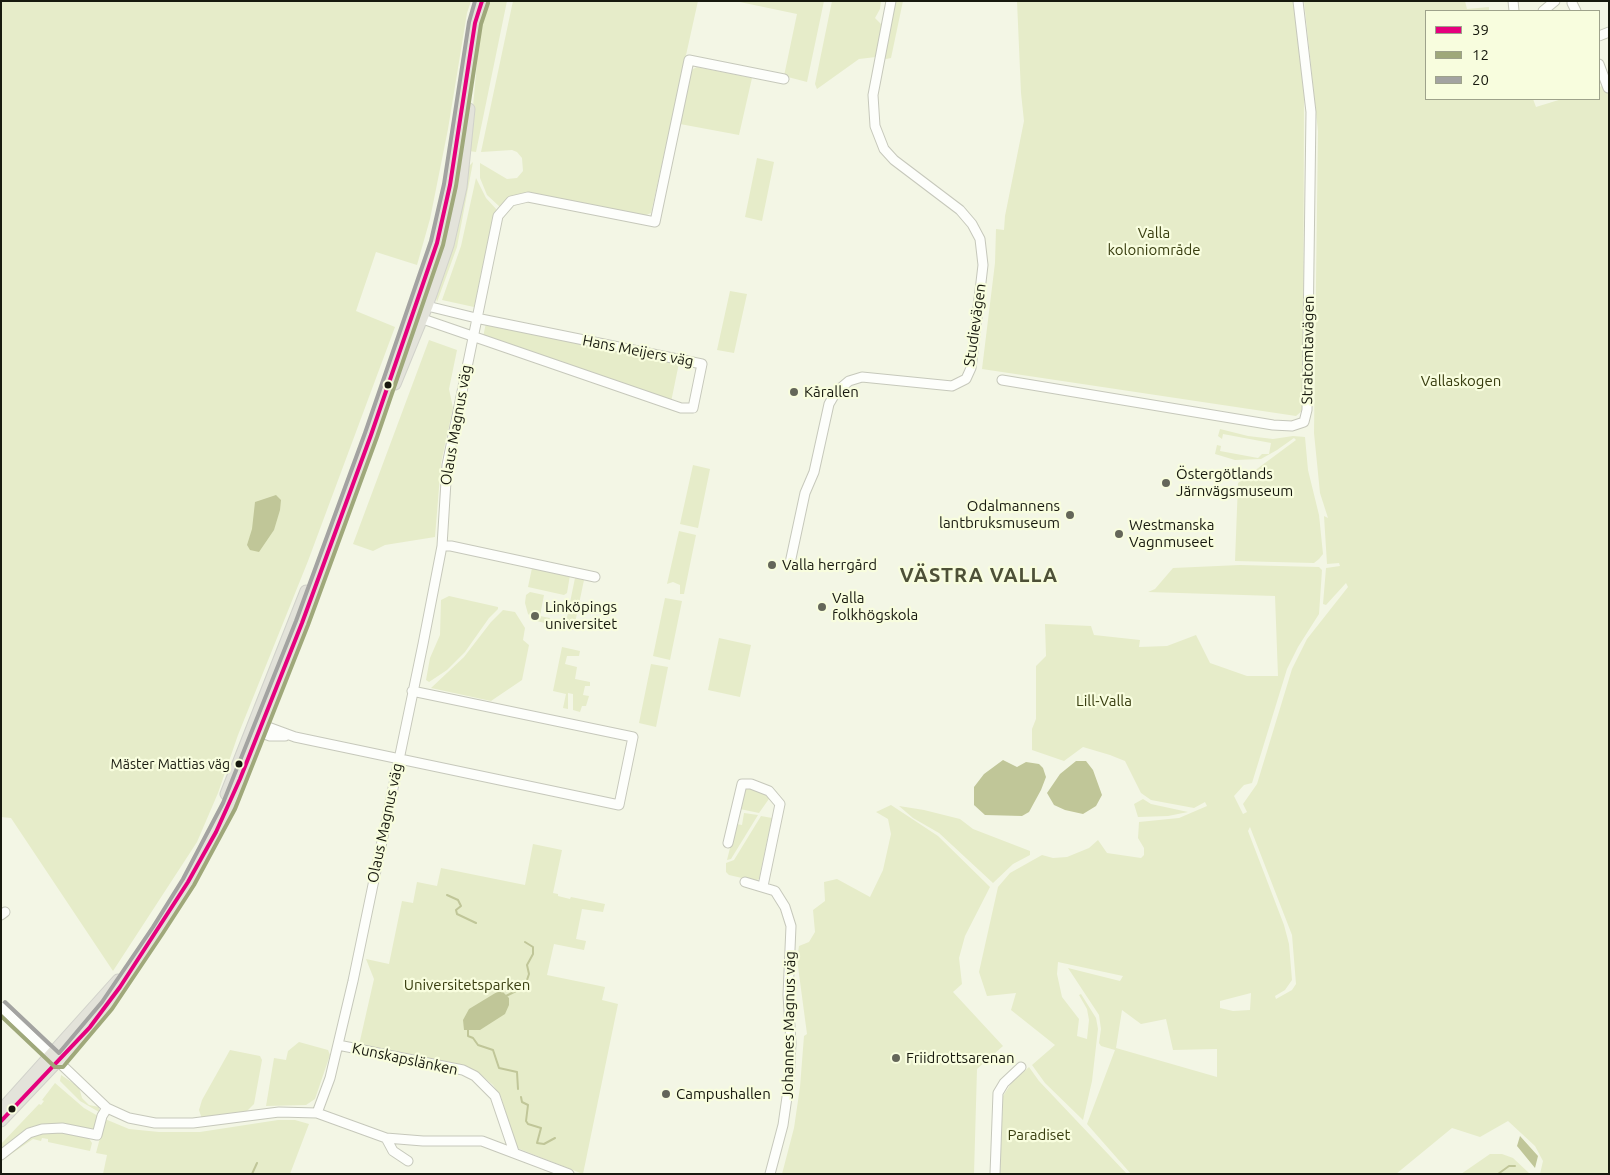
<!DOCTYPE html>
<html>
<head>
<meta charset="utf-8">
<style>
	body { margin:0 }
	#map { position:relative; width:1610px; height:1175px; overflow:hidden; background:#f3f6e5; font-family:Ubuntu,sans-serif }
	canvas { display:block }
	.frame { position:absolute; inset:0; border:2px solid #17190e; pointer-events:none }
	.legend { position:absolute; left:1425px; top:10px; width:175px; height:90px; box-sizing:border-box; background:#f8fdde; border:1px solid #9ea28b; margin:0; padding:6px 9px; list-style:none; font-size:15px; color:#17190e }
	.legend li { display:flex; align-items:center; gap:10px; height:25px }
	.legend b { width:25px; border:1px solid #9ea28b }
</style>
</head>
<body>
<div id="map">
<canvas width="1610" height="1175"></canvas>
<div class="frame"></div>
<ul class="legend">
<li><b style="height:6px;background:#e5007d"></b>39</li>
<li><b style="height:6px;background:#9fa87a"></b>12</li>
<li><b style="height:6px;background:#a3a3a1"></b>20</li>
</ul>
</div>
<script>
const context = document.querySelector('canvas').getContext('2d');
context.lineJoin = 'round';
function fillPath(path, color) {
  context.fillStyle = color;
  context.fill(path, 'evenodd');
}
function toPath(rows) {
  const path = new Path2D();
  for (const r of rows) {
    path.moveTo(r[0], r[1]);
    for (let i = 2; i < r.length; i += 2) path.lineTo(r[i], r[i + 1]);
  }
  return path;
}
function strokePath(path, color, width, dash) {
  context.strokeStyle = color;
  context.lineWidth = width;
  context.lineCap = dash ? 'butt' : 'round';
  context.setLineDash(dash || []);
  context.stroke(path);
}
function drawText(font, color, halo, rows, align = 'center') {
  context.font = font + ' Ubuntu,sans-serif';
  context.lineWidth = 4.5;
  context.setLineDash([]);
  context.textBaseline = 'middle';
  context.strokeStyle = halo;
  context.fillStyle = color;
  for (const [text, x, y, turn = 0] of rows) {
    context.save();
    context.translate(x, y);
    context.rotate((+turn || 0) * Math.PI / 180);
    context.textAlign = isNaN(turn) ? turn : align;
    if (halo) context.strokeText(text, 0, 0);
    context.fillText(text, 0, 0);
    context.restore();
  }
}
fillPath(toPath([
	[1,1,471,1,467,13,448,129,430,219,417,265,376,252,356,311,395,327,308,561,238,735,218,793,197,842,113,971,11,818,1,817],
	[489,1,507,1,476,152,469,151,479,40,481,25],
	[513,1,698,1,651,213,644,216,526,194,504,203,500,207,487,195,480,178,480,163,507,179,517,178,523,171,522,158,517,152,512,150,481,152],
	[735,1,824,1,807,82,784,76,797,14],
	[832,1,881,1,880,9,875,18,882,25,876,57,859,59,817,89,815,84],
	[897,1,903,1,891,58,886,59,884,58,895,3],
	[1017,1,1294,1,1304,91,1303,410,1296,416,982,369,995,263,996,229,1004,230,1005,216,1024,121,1021,93],
	[1304,1,1465,1,1467,9,1489,7,1489,11,1426,11,1426,99,1533,99,1536,107,1562,99,1599,99,1599,87,1609,84,1609,1174,1540,1174,1543,1161,1535,1146,1508,1121,1480,1137,1452,1128,1396,1174,1131,1174,1087,1124,1115,1050,1101,1046,1099,1043,1101,1029,1099,1015,1068,968,1120,981,1123,976,1058,962,1057,974,1062,997,1079,1019,1077,1036,1087,1039,1089,1020,1087,1009,1079,995,1081,994,1096,1018,1098,1029,1092,1081,1083,1120,1045,1083,1032,1065,1055,1045,1011,1010,1016,993,987,996,979,972,998,887,1010,873,1042,855,1053,858,1067,857,1089,848,1098,840,1107,853,1141,858,1144,855,1144,848,1138,838,1139,822,1179,818,1207,806,1205,802,1194,808,1151,800,1141,793,1125,761,1110,755,1083,747,1064,761,1032,750,1032,729,1036,719,1036,666,1046,656,1045,624,1091,626,1094,635,1140,640,1139,647,1167,646,1196,635,1210,663,1247,676,1278,676,1275,596,1148,592,1155,589,1173,568,1240,565,1319,567,1322,570,1319,614,1298,647,1287,669,1252,783,1244,785,1234,796,1243,814,1247,812,1243,804,1257,784,1292,669,1307,639,1348,587,1346,583,1326,605,1323,604,1326,568,1340,566,1339,563,1327,564,1324,516,1328,518,1320,493,1314,433,1318,131],
	[1250,827,1292,935,1296,984,1292,990,1276,999,1275,996,1285,990,1292,980,1289,944,1284,925,1248,831],
	[1251,993,1250,1010,1233,1011,1220,1008,1220,1001],
	[1122,1010,1141,1024,1166,1019,1173,1050,1217,1049,1217,1077,1116,1048],
	[697,67,752,78,739,135,680,124,691,72,693,69],
	[757,158,774,162,762,221,745,217],
	[473,162,457,247,437,302,436,298,467,168],
	[476,178,486,198,497,210,492,222,474,307,442,300,461,246],
	[730,291,747,294,734,353,717,350],
	[486,323,679,363,671,402,483,337],
	[429,340,457,350,449,389,453,408,441,463,435,537,385,545,373,551,353,544],
	[1220,429,1248,436,1273,439,1293,436,1305,437,1308,470,1319,515,1323,554,1319,559,1314,563,1235,561,1238,483,1296,440,1294,438,1277,450,1261,459,1235,460,1215,454,1217,445,1221,446,1220,451,1258,458,1262,454,1269,454,1271,443,1223,434,1222,439,1218,436],
	[693,465,710,469,698,528,680,524],
	[679,531,696,535,684,594,680,594,680,585,673,582,667,584],
	[532,568,570,575,567,593,564,595,528,587],
	[575,578,584,580,575,623,581,626,574,630,551,625,552,619,566,622],
	[530,592,544,595,540,616,550,618,548,624,537,621,528,614,525,603,526,595],
	[449,596,498,607,498,609,489,618,465,652,447,670,429,682,426,680,430,658,440,635,441,600],
	[665,598,682,601,670,660,653,656],
	[503,610,515,612,525,628,523,640,529,645,522,680,491,701,431,688,464,657,491,622],
	[719,638,751,645,740,697,708,690],
	[562,647,580,651,579,656,567,656,565,664,577,667,575,679,590,682,590,686,585,686,583,695,589,696,586,706,582,706,580,712,573,710,573,694,568,693,568,709,563,708,566,694,553,691],
	[651,664,668,667,656,727,639,723],
	[746,787,771,796,759,813,740,809],
	[1143,799,1151,804,1188,812,1168,816,1138,817,1134,804],
	[891,805,938,836,990,887,965,936,959,958,962,984,953,992,1003,1046,977,1069,974,1174,782,1174,794,1128,800,1087,804,1036,807,1034,797,959,799,946,809,942,815,932,813,910,825,901,824,882,837,879,870,897,883,870,891,834,888,819,876,812],
	[899,806,924,810,960,819,973,829,1030,851,1030,855,1013,864,993,883,939,833,913,818],
	[744,813,758,815,731,859,727,860,736,824,742,825],
	[761,816,772,818,759,879,755,881,729,875,726,872,726,863,734,860],
	[533,844,562,850,553,893,558,894,558,896,570,899,571,897,605,904,603,912,582,909,576,939,586,941,584,950,554,944,547,975,605,987,602,1000,618,1004,583,1174,517,1148,501,1097,493,1085,479,1073,470,1069,359,1045,374,979,366,959,389,964,402,901,413,903,417,882,437,886,441,868,525,885],
	[299,1042,328,1050,330,1055,315,1099,306,1105,266,1106,274,1058,286,1060,288,1051],
	[230,1050,260,1056,262,1060,254,1104,246,1112,202,1119,199,1110,202,1100],
	[1029,1067,1039,1081,1127,1174,1000,1174,1003,1096,1012,1082],
	[61,1075,79,1087,82,1098,89,1105,99,1107,99,1112,80,1101,60,1081],
	[55,1083,84,1108,98,1116,94,1129,46,1126,1,1152,1,1144,39,1104,41,1105,44,1101,42,1100],
	[105,1119,129,1129,159,1132,200,1132,278,1120,295,1120,309,1124,290,1174,103,1174,107,1155,96,1153],
	[48,1130,88,1137,92,1143,90,1151,48,1142,48,1139,42,1138,41,1141,33,1139,1,1161,1,1158,28,1137],
	[1490,1154,1502,1154,1513,1158,1530,1174,1461,1174]
]), '#e6ecc9');
fillPath(toPath([
	[276,495,281,500,280,510,274,530,259,552,250,550,247,545,252,529,255,502],
	[1003,760,1017,767,1026,762,1039,764,1043,768,1046,777,1041,790,1029,812,1022,816,985,815,974,805,974,787,984,774],
	[1076,761,1086,761,1093,770,1102,795,1096,806,1083,814,1065,810,1054,805,1047,793,1060,774],
	[497,992,503,992,509,998,509,1005,505,1014,480,1030,464,1030,463,1020,469,1009],
	[1520,1136,1538,1156,1535,1168,1517,1146]
]), '#c0c698');
strokePath(toPath([
	[447,895,458,900,461,906,456,910,457,914,476,923],
	[525,942,533,947,533,954,527,965,529,974,526,983],
	[506,996,522,988],
	[468,1029,468,1036,473,1038,478,1045,493,1050,499,1068,517,1072,518,1089],
	[521,1097,522,1102,528,1105,526,1121,528,1124,541,1128,537,1143,544,1144,555,1138],
	[252,1174,257,1163],
	[1498,1174,1509,1166,1515,1166]
]), '#c0c698', 2);
const minor = toPath([
	[1513,1,1514,11],
	[1572,3,1576,11],
	[1543,11,1555,1],
	[1599,36,1609,32],
	[1599,64,1608,88],
	[417,317,681,408,693,408,702,364,476,318,423,305],
	[1002,380,1273,425,1292,426,1304,422,1307,410,1311,112,1298,1],
	[442,546,451,546,595,577],
	[790,563,805,493,814,472,829,404,836,392,849,381,862,377,952,386,966,379,971,368,983,265,980,239,972,224,960,210,894,160,884,149,875,126,873,95,891,1],
	[257,723,295,737,619,805,633,737,412,691],
	[254,730,270,736,285,736],
	[728,843,742,784,751,784,769,791,780,804,763,886],
	[745,882,775,891,785,907,791,926,788,995,791,1043,789,1083,783,1125,770,1174],
	[1,915,5,912],
	[1,1007,107,1108,129,1118,155,1123,193,1123,279,1112,317,1113,386,1138,423,1141,482,1141,569,1174],
	[338,1045,463,1070,475,1076,495,1096,514,1152],
	[317,1113,330,1078,353,981,423,644,442,546,447,465,498,216,511,201,528,197,655,222,689,60,784,79],
	[386,1138,393,1151,408,1161],
	[1,1155,29,1133,42,1129,62,1128,97,1135,102,1116,107,1108],
	[995,1174,998,1093,1004,1083,1021,1067]
]);
const major = toPath([
	[395,384,427,306,448,245,461,187,469,109],
	[226,794,306,591],
	[1,1110,118,980],
	[1,1121,90,1027,120,987,188,882,216,832,240,779,302,623,371,435,437,243,450,185,475,23,482,1]
]);
strokePath(minor, '#c6c8bb', 11);
strokePath(major, '#d1d2ca', 13);
strokePath(minor, '#fdfefb', 9);
strokePath(major, '#e3e3da', 11);
strokePath(toPath([
	[1,1121,90,1027,120,987,188,882,216,832,240,779,302,623,371,435,437,243,450,185,475,23,482,1]
]), '#e5007d', 4);
strokePath(toPath([
	[1,1016,55,1067,63,1067,112,1009,163,933,194,885,235,809,308,625,377,437,443,245,456,186,481,24,488,3]
]), '#9fa87a', 4);
strokePath(toPath([
	[5,1002,59,1053,102,1002,153,927,183,879,223,803,296,621,365,433,431,241,444,184,469,22,475,1]
]), '#a3a3a1', 4);
for (const [x, y, r, color] of [
	[388,385,4.5,"#17190e"],
	[794,392,5,"#646659"],
	[1166,483,5,"#646659"],
	[1070,515,5,"#646659"],
	[1119,534,5,"#646659"],
	[772,565,5,"#646659"],
	[822,607,5,"#646659"],
	[535,616,5,"#646659"],
	[239,764,4.5,"#17190e"],
	[896,1058,5,"#646659"],
	[666,1094,5,"#646659"],
	[12,1109,4.5,"#17190e"]
]) {
  const dot = new Path2D();
  dot.arc(x, y, r, 0, 2 * Math.PI);
  context.fillStyle = color;
  context.fill(dot);
  strokePath(dot, '#f8fdde', 2);
}
drawText('14px', '#17190e', '#f8fdde', [
	["Mäster Mattias väg",230,764]
], 'right');
drawText('15px', '#383d0f', '#f8fdde', [
	["Valla",1154,233],
	["koloniområde",1154,250],
	["Vallaskogen",1461,381],
	["Lill-Valla",1104,701],
	["Universitetsparken",467,985],
	["Paradiset",1039,1135]
]);
drawText('15px', '#17190e', '#f8fdde', [
	["Studievägen",975,325,-82],
	["Stratomtavägen",1308,350,-89],
	["Hans Meijers väg",638,351,11],
	["Olaus Magnus väg",456,425,-80],
	["Olaus Magnus väg",385,823,-78],
	["Johannes Magnus väg",789,1025,-89],
	["Kunskapslänken",405,1059,12]
]);
drawText('15px', '#17190e', '#f8fdde', [
	["Kårallen",804,392],
	["Östergötlands",1176,474],
	["Järnvägsmuseum",1176,491],
	["Odalmannens",1060,506,"right"],
	["lantbruksmuseum",1060,523,"right"],
	["Westmanska",1129,525],
	["Vagnmuseet",1129,542],
	["Valla herrgård",782,565],
	["Valla",832,598],
	["folkhögskola",832,615],
	["Linköpings",545,607],
	["universitet",545,624],
	["Friidrottsarenan",906,1058],
	["Campushallen",676,1094]
], 'left');
context.letterSpacing = '1px';
drawText('bold 20px', '#4d5037', '#f8fdde', [
	["VÄSTRA VALLA",979,575]
]);
context.letterSpacing = '0px';
</script>
</body>
</html>
